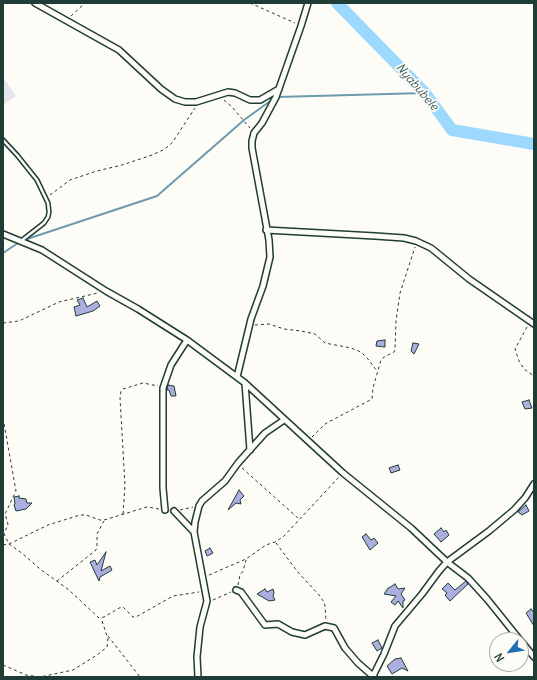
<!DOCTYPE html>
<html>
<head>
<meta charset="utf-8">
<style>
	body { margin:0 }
	#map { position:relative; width:537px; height:680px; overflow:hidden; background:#fdfcf7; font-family:Delius,sans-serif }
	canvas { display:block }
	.frame { position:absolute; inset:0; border:4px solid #1f3d34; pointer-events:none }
	.north { position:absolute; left:489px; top:632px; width:40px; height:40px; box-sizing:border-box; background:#fdfcf7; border:1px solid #a4b0a9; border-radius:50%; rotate:240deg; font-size:11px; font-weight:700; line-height:16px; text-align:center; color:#1f3d34 }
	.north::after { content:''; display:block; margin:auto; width:14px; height:18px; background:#1f6fb2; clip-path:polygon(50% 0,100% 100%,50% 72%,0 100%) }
</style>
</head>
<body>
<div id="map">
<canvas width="537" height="680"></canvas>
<div class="frame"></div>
<div class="north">N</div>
</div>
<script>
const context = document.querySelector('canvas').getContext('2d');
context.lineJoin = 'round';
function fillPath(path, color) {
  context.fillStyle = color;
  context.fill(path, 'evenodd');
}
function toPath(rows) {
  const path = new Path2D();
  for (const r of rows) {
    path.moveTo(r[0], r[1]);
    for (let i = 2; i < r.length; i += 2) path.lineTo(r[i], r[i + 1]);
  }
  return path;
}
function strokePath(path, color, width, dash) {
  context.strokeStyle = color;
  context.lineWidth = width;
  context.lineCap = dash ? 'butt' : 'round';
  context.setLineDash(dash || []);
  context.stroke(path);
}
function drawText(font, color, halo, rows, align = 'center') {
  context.font = font + ' Delius,sans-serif';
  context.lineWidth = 3.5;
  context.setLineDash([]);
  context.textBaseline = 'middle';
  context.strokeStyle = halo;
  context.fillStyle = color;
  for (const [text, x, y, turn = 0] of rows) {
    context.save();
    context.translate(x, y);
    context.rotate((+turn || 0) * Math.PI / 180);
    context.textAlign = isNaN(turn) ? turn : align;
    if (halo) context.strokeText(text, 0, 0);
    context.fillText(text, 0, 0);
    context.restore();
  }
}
fillPath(toPath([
	[3,77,16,96,3,105]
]), '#e5e5f0');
strokePath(toPath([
	[277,97,425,93],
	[3,253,21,241,157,196,244,120,273,99]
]), '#6b9bad', 2);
strokePath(toPath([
	[337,3,425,93,452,130,534,144]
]), '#9dd9fe', 12);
const building = toPath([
	[83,298,87,307,97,301,100,306,93,311,76,316,74,307,80,305,77,300,83,298],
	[385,340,385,347,376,346,377,341,385,340],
	[413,343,419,344,414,354,411,351,413,343],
	[168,385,174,386,176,396,171,396,169,390,167,390,168,385],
	[529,400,532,408,525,409,522,402,529,400],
	[398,465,400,470,391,473,389,468,398,465],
	[239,490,244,496,240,500,241,504,236,503,228,510,239,490],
	[19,496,19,498,26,499,27,503,32,503,26,509,16,511,14,505,15,504,14,497,19,496],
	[526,505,529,511,522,515,518,512,526,505],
	[441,528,444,532,446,530,449,535,441,542,434,534,441,528],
	[366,534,371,540,374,538,378,543,370,550,362,537,366,534],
	[210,548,213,553,207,556,205,551,210,548],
	[106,552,101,571,110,566,112,570,100,577,99,581,90,562,95,560,97,565,106,552],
	[466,581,468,584,450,601,445,595,447,593,442,589,448,583,455,590,466,581],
	[395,584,398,589,405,588,401,594,405,600,403,601,403,608,398,601,395,605,391,602,396,596,384,594,387,590,387,589,395,584],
	[265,589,267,592,273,589,274,593,273,596,275,600,269,601,257,594,265,589],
	[531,609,534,613,534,626,526,613,531,609],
	[378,640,382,648,377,651,372,643,378,640],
	[401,658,408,671,402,668,392,674,387,666,395,659,401,658]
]);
fillPath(building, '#acaee0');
strokePath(building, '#1f3d34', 1);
const lane = toPath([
	[3,140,17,155,37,180,48,203,49,212,48,217,44,223,21,241]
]);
const street = toPath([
	[35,3,119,50,161,89,175,99,185,102,196,102,228,92,235,93,250,100,260,100,279,89],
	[266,230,375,236,404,238,416,241,431,248,469,279,534,324],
	[3,234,42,250,106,291,138,309,187,340,245,383,343,473,411,528,447,562,468,578,487,599,520,640],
	[237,377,251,319,263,286,270,257,269,240,252,148,252,141,254,133,262,123,276,97,301,26,308,3],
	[245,383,250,450],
	[165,510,163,488,163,388,171,365,187,340],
	[174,511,194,532],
	[236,590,241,592,265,625,278,624,292,632,305,635,325,626,334,628,345,648,358,663,374,677],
	[521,641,534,657],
	[373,676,384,654,395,626,422,594,439,571,447,562,489,531,514,510,525,498,534,484],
	[198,677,197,657,200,627,207,601,194,532,195,522,199,506,202,501,225,481,238,463,265,433,284,420]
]);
strokePath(lane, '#1f3d34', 5.5);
strokePath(street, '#1f3d34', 8);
strokePath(toPath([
	[250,3,295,23],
	[71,16,85,3],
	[224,100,232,107,250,128],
	[50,195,70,180,97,171,122,165,152,155,163,150,170,145,174,140,195,108],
	[3,323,19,321,59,302,98,293],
	[255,325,269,324,284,329,301,331,315,334,325,343,351,348,361,352,368,359,377,371],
	[527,327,515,349,519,361,524,369,534,376],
	[3,418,16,491,5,514,8,524,4,534,9,544,23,554,40,569,69,590,99,618,104,617,121,607,123,607,133,617,136,617,173,596,199,592],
	[312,437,325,424,372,399,373,388,381,360,384,357,394,352,395,350,396,321,400,293,415,247],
	[242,468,299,519],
	[180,510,193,507],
	[123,514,125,485,120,398,121,391,123,389,143,383,158,386],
	[276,543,297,571,319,595,324,602,325,606,326,620],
	[3,545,9,544,48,525,80,515,86,515,100,520,104,520,147,507,159,509],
	[209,575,246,559,266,545,275,542,283,537,339,477],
	[57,581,96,550,97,546,97,534,104,521],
	[238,585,240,575,243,571,246,560],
	[213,600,231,592],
	[108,636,140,677],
	[3,665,26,675,40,677,73,670,97,655,107,647,108,639,101,618]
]), '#1f3d34', 1, [3, 3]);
strokePath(lane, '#fdfcf7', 2.5);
strokePath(street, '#fdfcf7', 5);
drawText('italic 12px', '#385c5c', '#fdfcf7', [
	["Nyabubele",417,87,49]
]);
</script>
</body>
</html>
